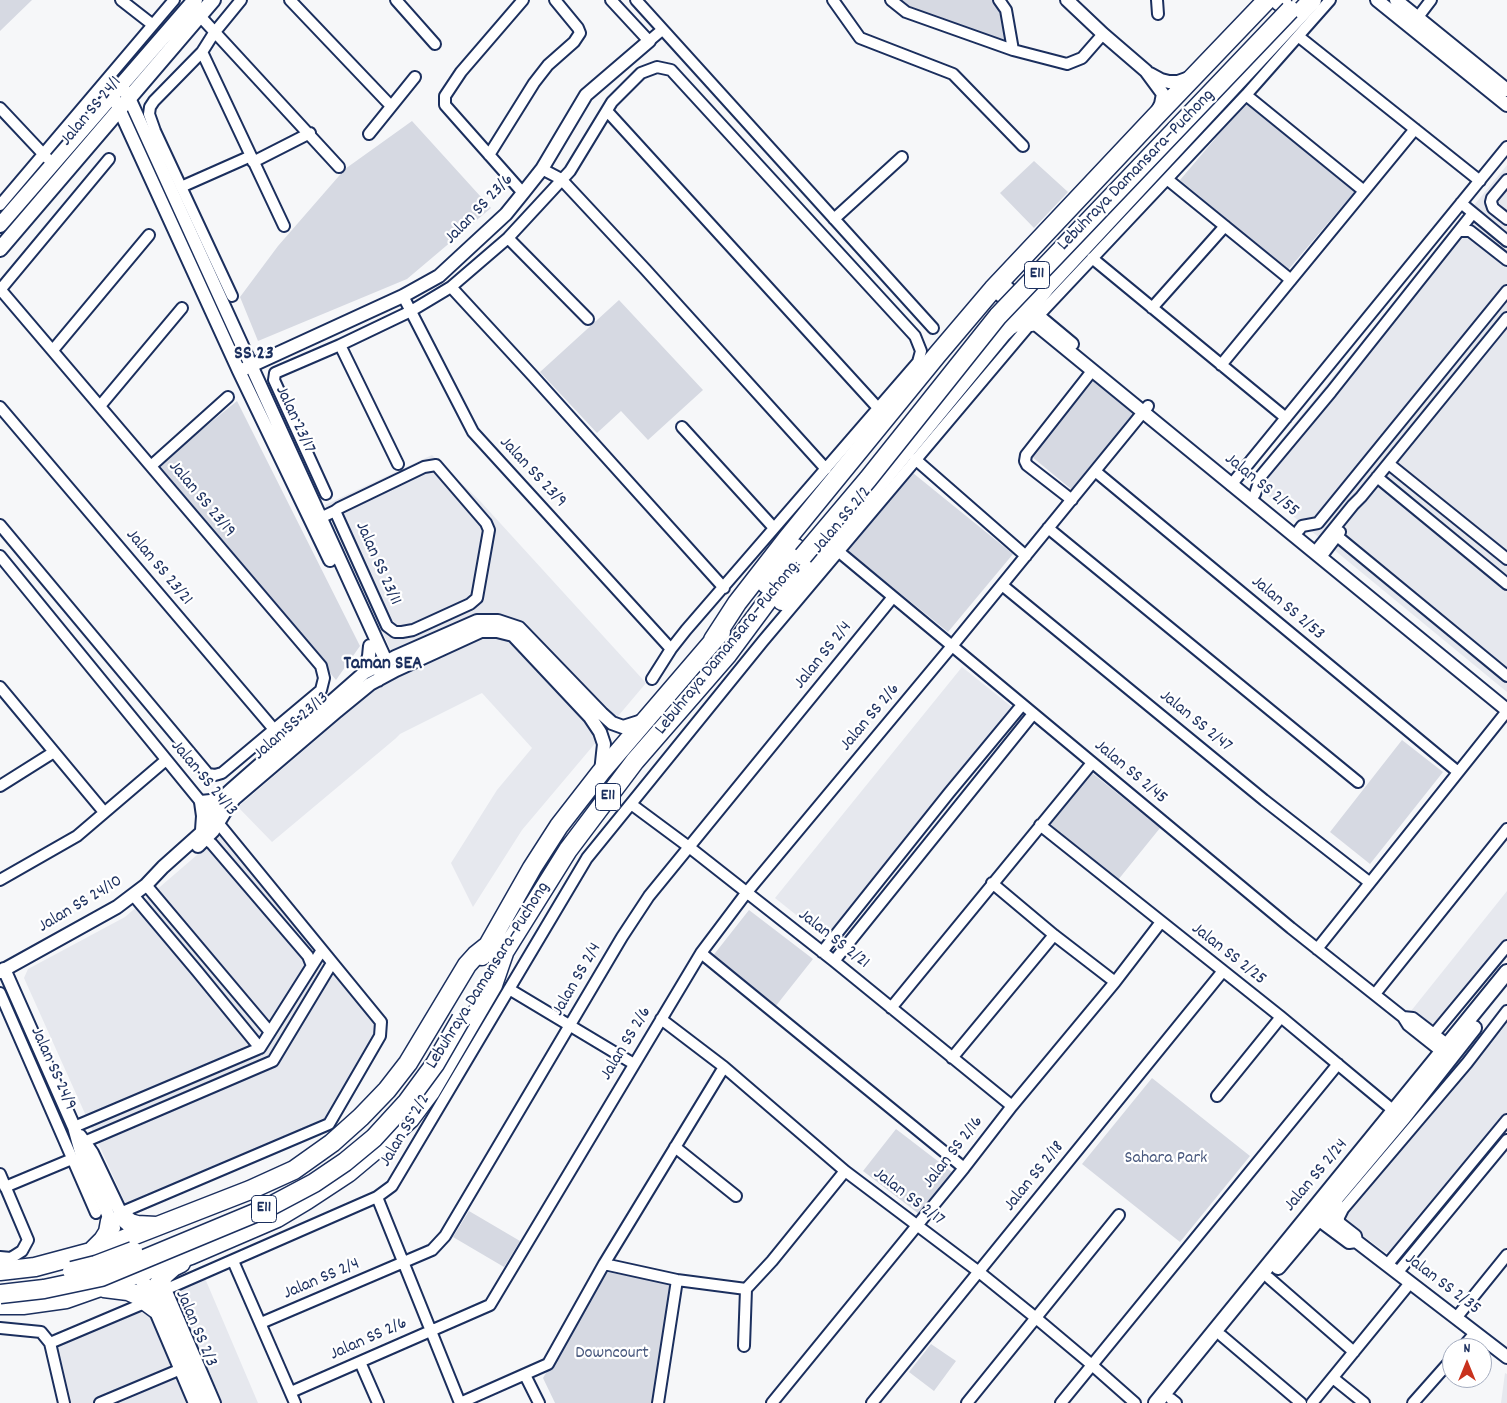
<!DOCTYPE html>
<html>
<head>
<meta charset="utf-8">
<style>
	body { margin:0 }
	#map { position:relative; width:1507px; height:1403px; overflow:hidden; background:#f6f7f9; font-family:Dekko,sans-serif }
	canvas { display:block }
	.north { position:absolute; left:1442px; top:1338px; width:50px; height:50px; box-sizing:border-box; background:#fff; border:1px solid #a4acbf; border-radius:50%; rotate:0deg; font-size:14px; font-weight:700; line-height:20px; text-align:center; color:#1b2f5e }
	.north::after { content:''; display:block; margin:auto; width:18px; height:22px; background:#c8321e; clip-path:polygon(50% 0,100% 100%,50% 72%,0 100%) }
</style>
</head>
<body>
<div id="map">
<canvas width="1507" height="1403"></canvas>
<div class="north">N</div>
</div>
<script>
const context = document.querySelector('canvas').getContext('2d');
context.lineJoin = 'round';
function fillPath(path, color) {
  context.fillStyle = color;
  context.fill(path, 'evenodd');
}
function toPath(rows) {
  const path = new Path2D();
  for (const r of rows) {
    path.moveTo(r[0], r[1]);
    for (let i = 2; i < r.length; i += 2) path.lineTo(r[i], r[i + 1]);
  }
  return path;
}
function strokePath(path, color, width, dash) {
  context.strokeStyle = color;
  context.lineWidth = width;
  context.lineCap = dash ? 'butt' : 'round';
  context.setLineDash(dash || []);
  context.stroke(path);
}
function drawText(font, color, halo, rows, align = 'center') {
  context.font = font + ' Dekko,sans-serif';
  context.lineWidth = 4.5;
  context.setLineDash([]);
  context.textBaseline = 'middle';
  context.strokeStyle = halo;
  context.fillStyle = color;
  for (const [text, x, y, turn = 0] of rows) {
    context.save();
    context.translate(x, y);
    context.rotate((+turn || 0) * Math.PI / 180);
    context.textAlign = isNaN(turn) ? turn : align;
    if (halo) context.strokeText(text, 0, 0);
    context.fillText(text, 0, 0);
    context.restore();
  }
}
fillPath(toPath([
	[1507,165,1507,692,1254,484,1254,473],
	[432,455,480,501,646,683,522,830,473,907,451,863,497,790,532,748,482,693,400,734,395,739,272,842,238,807,374,690,402,675,325,505],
	[962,667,1012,707,825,938,775,898],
	[219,836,377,1021,378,1028,327,1121,127,1207,24,978,28,969,125,917],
	[1507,891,1507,955,1441,1034,1411,1011],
	[1507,1003,1507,1128,1396,1260,1344,1222,1344,1202],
	[204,1276,258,1403,69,1403,55,1338],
	[1505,1373,1507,1374,1507,1403,1501,1403]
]), '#e6e8ee');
fillPath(toPath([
	[0,0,32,0,0,31],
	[893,0,998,0,1012,49,908,11],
	[1248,100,1356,190,1288,270,1180,180],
	[412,121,491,208,407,279,258,341,240,297,278,246,345,169],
	[1034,161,1068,192,1034,228,1000,193],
	[619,300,703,390,648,440,621,411,597,433,540,372],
	[1095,379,1135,412,1071,489,1031,456],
	[237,401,360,646,336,680,158,465],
	[913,473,1013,554,948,632,848,551],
	[1402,740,1443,772,1370,864,1330,832],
	[1091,772,1160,828,1118,880,1048,823],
	[749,910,813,959,775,1007,712,957],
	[1152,1078,1250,1156,1180,1242,1082,1164],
	[896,1129,952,1172,919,1214,863,1171],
	[469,1211,520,1241,504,1267,453,1237],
	[606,1272,672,1283,652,1403,555,1403,543,1378],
	[931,1344,956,1361,934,1391,909,1372]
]), '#d6d9e2');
const minor = toPath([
	[121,0,153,25],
	[290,0,391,106],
	[396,0,435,44],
	[523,0,461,72,445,96,445,105,523,193],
	[611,0,649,41,662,30],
	[636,0,933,328],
	[833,0,860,38,953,74,1023,146],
	[891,0,906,12,1013,50,1006,10,999,0],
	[1157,0,1158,14],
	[199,15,339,167],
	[1418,17,1431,0],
	[1298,36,1480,181],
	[1013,50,1067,64,1082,58,1103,34],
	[202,52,284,226],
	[1246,95,1364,191],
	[0,108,47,158],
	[607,111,878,408],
	[369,134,415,77],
	[489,155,534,83,548,65,574,42,580,33,578,28,555,0],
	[253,162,310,133],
	[542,169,561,179,645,269,826,469],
	[1167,179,1291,280],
	[1507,180,1492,198,1491,202,1493,208,1507,219],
	[181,187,251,156],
	[1461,203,1507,241],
	[0,205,174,0],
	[834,219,902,157],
	[1459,231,1470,231,1507,260],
	[508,238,588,319],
	[1092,258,1286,418],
	[451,287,533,376,724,588],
	[0,289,321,666,324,678,321,690,222,773,215,775,208,774,0,525],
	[0,290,109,159],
	[232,296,155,131,149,114,150,107,154,101,202,52,214,33,241,0],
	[403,296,473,432,671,649],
	[1152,308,1225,226],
	[1038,316,1246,95,1330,0],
	[340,345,398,464],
	[53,350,149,235],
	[1221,365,1415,129],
	[100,406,182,308],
	[0,407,289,747],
	[682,427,774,528],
	[915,459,1026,556],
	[1389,464,1507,559],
	[151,466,228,397],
	[1095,471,1458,772],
	[1377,477,1507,584],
	[1231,485,1507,147],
	[326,494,274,380,275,373,340,345,411,311,451,287,508,238,570,171,612,102,641,73,657,67,671,70,915,336,921,351,918,362,686,630,671,649,652,679],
	[1255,494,1261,476,1331,392,1473,213],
	[1072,500,1027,465,1025,461,1026,455,1092,371],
	[316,520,335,511,339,508,424,467,436,465,486,523,489,530,477,598,470,604,413,630,402,632,395,632,387,626,335,511],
	[1048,528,1358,782],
	[1299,530,1302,526,1318,523,1507,291],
	[1337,536,1507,676],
	[838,551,1291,928,1403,1017,1408,1025,1447,1056],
	[1315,552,1353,505,1361,497,1507,318],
	[0,556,205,807],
	[1321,557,1340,532],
	[1002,585,1264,800,1369,882],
	[0,687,104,812],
	[0,786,54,752],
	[631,804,689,847,834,961,1012,1106],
	[1040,825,1281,1017,1394,1111],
	[206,839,212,844,308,956,312,966],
	[0,880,77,836,166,760],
	[992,883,1054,935,1115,982],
	[146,885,270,1032],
	[133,895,197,971,260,1048],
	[1317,949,1507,711],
	[822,952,949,793,1022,705],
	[701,953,964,1168],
	[834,961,1033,714],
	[509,989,634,1064],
	[0,993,96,1213],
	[1375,994,1507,829],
	[891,1008,1092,763],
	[1403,1017,1413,1018,1452,1048],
	[661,1019,724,1067,845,1171,979,1272,1036,1318,1092,1365,1135,1403],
	[1434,1034,1507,946],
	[952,1058,1054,935],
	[1217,1096,1281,1017],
	[74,1127,260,1048,322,950],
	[84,1142,273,1061,332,963],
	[675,1147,736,1196],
	[0,1174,28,1240,22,1251,11,1258,0,1257],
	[5,1187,72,1159],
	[377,1197,460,1403],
	[120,1213,329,1124,380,1036,381,1022,214,818],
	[1337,1221,1343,1209,1467,1063,1507,1011],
	[233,1261,295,1403],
	[604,1264,677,1280,746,1289,772,1261,845,1171],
	[1387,1265,1507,1120],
	[1397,1273,1507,1140],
	[1269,1278,1354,1352],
	[166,1289,215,1403],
	[160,1292,377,1197,392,1186,587,858,763,641,1032,322],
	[1456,1318,1507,1255],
	[261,1323,432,1250,445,1236,622,937,649,896,893,597],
	[0,1328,41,1332,50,1343,64,1403],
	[1222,1336,1301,1403],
	[50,1343,147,1302],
	[744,1346,746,1289],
	[1462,1348,1475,1333],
	[360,1362,378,1403],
	[525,1375,539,1403],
	[1333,1378,1364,1403],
	[291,1392,490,1305,701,953,747,892,952,646,1148,406],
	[1171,1399,1176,1403],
	[100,1403,181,1369],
	[460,1403,548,1364,604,1264,724,1067],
	[658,1403,677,1280],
	[772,1403,964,1168,1012,1106,1115,982,1161,922],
	[872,1403,1223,971],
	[967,1403,1119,1215],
	[1061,1403,1338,1064],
	[1312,1403,1410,1283],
	[1413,1403,1452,1359]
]);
const tertiary = toPath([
	[1067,0,1103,34,1146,71,1163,94,1161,104,1157,112],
	[1377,0,1507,105],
	[1396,0,1507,90],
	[1150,74,1161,80,1169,82,1178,82,1192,77],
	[125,91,129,98,386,661,385,669,378,680],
	[115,100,239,371,330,560],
	[1001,282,1036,314,1072,344],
	[993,289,1507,710],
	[244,369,403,296,439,276,506,214,523,193,542,169,586,95,649,41],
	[364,673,369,656,370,646],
	[202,830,203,816,201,802,220,800],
	[198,846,213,831,226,810,234,799,336,712,370,684,396,670,481,631,497,631,513,635,590,717,600,732,604,744,601,772],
	[4,969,74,1127,82,1156,114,1228],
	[0,972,117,907,146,885,163,867,201,833,220,800,232,789,364,673,395,657,477,621,498,621,519,628,602,714,612,723,623,727,645,720],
	[80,1136,92,1153,125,1222],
	[1310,1213,1349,1242,1356,1241],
	[1328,1215,1355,1236,1356,1241,1507,1357]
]);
const secondary = toPath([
	[0,225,195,0],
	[0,249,213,0],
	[1336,1198,1334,1208,1334,1215,1337,1221],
	[135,1265,156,1309,196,1403],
	[1278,1267,1404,1117,1474,1028],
	[156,1284,206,1403],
	[1156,1403,1507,972]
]);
const motorway = toPath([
	[1280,2,1282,0],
	[1036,314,1034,305,1036,299,1046,286,1312,0],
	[766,584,796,548],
	[782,601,1001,334,1009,326,1014,323,1021,322,1032,322],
	[713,640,737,603,786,540,937,355,993,289,1155,117,1267,0],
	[482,956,532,868,559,826,601,772,721,632],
	[498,962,568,850,635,761,728,654,771,596,786,577],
	[122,1216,130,1223,137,1225,156,1226],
	[93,1250,103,1240,108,1232,110,1221],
	[0,1271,35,1267,91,1252,250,1190,294,1170,332,1143,361,1117,387,1090,408,1063,467,965,476,955,486,947],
	[104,1288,128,1291,137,1295,156,1309],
	[160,1292,160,1283,164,1275,173,1267,181,1263],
	[0,1305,23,1305,66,1299,191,1255,277,1218,307,1200,348,1173,385,1142,410,1119,431,1091,493,985,504,953]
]);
strokePath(minor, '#1b2f5e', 14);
strokePath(tertiary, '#1b2f5e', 16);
strokePath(secondary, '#1b2f5e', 18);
strokePath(motorway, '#1b2f5e', 21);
strokePath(minor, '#fff', 10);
strokePath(tertiary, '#fff', 12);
strokePath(secondary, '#fff', 14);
strokePath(motorway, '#fff', 18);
const motorwayBridge = toPath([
	[803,556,868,479,998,316,1290,10],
	[72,1271,96,1265,133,1251],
	[0,1294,44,1289,101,1277,267,1208,314,1183,345,1162,374,1138,407,1102,435,1064,461,1019]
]);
strokePath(motorwayBridge, '#1b2f5e', 21, []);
strokePath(motorwayBridge, '#fff', 18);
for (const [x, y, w] of [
	[1037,275,25],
	[608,797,25],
	[264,1209,25]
]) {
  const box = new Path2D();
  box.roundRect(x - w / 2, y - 13.5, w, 27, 4);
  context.fillStyle = '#fff';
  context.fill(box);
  strokePath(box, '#1b2f5e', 1);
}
drawText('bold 16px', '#1b2f5e', null, [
	["E11",1037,275],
	["E11",608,797],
	["E11",264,1209]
]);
drawText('18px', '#1b2f5e', '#fff', [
	["Jalan SS 24/1",92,112,-50],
	["Lebuhraya Damansara–Puchong",1137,171,-46],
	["Jalan SS 23/6",480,210,-46],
	["Jalan 23/17",294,420,65],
	["Jalan SS 23/9",532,473,47],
	["Jalan SS 2/55",1261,486,39],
	["Jalan SS 23/19",201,500,50],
	["Jalan SS 2/2",843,521,-50],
	["Jalan SS 23/11",377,564,66],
	["Jalan SS 23/21",158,568,50],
	["Jalan SS 2/53",1287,609,40],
	["Lebuhraya Damansara–Puchong",728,649,-51],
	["Jalan SS 2/4",824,656,-51],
	["Jalan SS 2/6",871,718,-50],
	["Jalan SS 2/47",1195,722,39],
	["Jalan SS 23/13",292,727,-41],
	["Jalan SS 2/45",1130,773,40],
	["Jalan SS 24/13",203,779,50],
	["Jalan SS 24/10",81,905,-31],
	["Jalan SS 2/21",833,940,38],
	["Jalan SS 2/25",1228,955,38],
	["Lebuhraya Damansara–Puchong",489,976,-58],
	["Jalan SS 2/4",578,980,-60],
	["Jalan SS 2/6",627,1044,-59],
	["Jalan SS 24/9",52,1069,66],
	["Jalan SS 2/2",406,1131,-59],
	["Jalan SS 2/16",954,1153,-52],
	["Jalan SS 2/24",1317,1176,-50],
	["Jalan SS 2/18",1035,1177,-51],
	["Jalan SS 2/17",908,1198,37],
	["Jalan SS 2/4",322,1280,-23],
	["Jalan SS 2/35",1442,1285,37],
	["Jalan SS 2/3",195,1329,67],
	["Jalan SS 2/6",369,1340,-24]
]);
drawText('18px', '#4a5a7f', '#fff', [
	["Sahara Park",1166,1160],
	["Downcourt",612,1355]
]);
drawText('bold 19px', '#1b2f5e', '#fff', [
	["Taman SEA",383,665]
]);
drawText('bold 20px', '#1b2f5e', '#fff', [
	["SS 23",254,355]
]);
</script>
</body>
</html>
